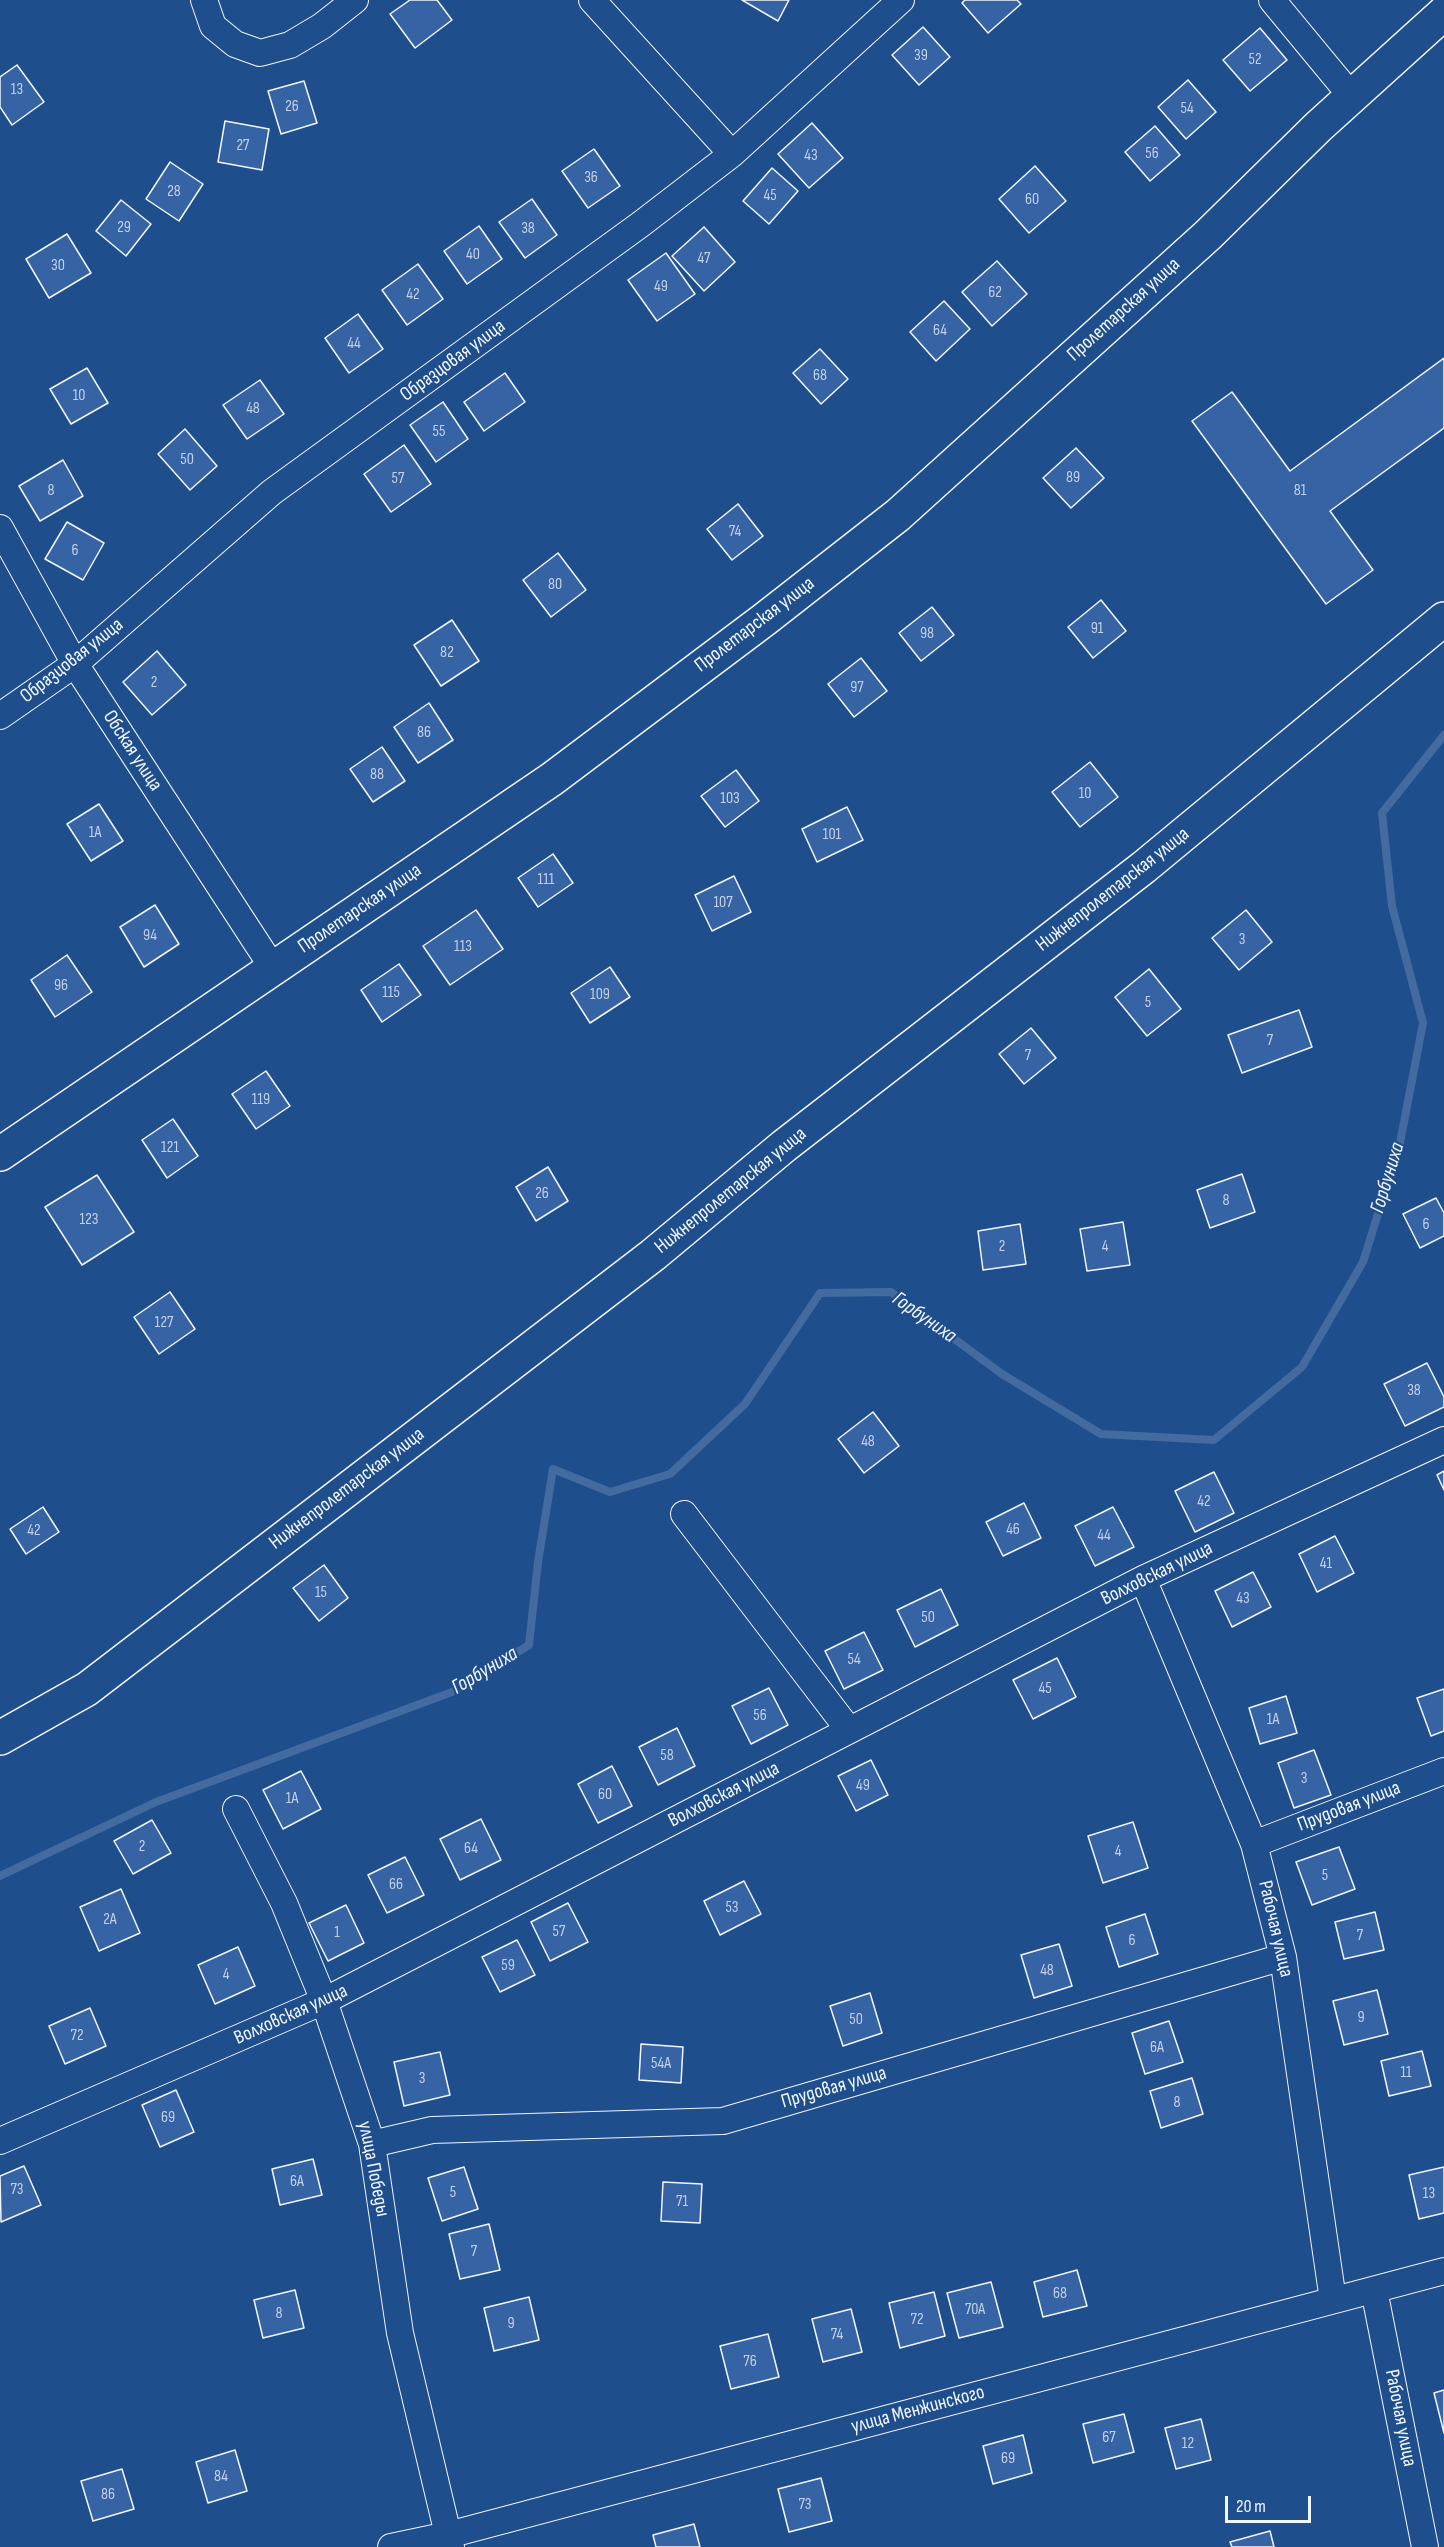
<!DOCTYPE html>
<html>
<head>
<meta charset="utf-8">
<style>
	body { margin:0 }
	#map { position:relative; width:1444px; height:2547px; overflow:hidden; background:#1f4e8c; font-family:"Sofia Sans Condensed",sans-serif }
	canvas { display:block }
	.scale { position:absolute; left:1225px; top:2496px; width:86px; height:27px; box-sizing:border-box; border:3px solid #f2f6ff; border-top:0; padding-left:8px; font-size:18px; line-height:21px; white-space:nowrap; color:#f2f6ff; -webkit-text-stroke:4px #1f4e8c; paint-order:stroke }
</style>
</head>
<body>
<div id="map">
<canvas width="1444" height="2547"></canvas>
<div class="scale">20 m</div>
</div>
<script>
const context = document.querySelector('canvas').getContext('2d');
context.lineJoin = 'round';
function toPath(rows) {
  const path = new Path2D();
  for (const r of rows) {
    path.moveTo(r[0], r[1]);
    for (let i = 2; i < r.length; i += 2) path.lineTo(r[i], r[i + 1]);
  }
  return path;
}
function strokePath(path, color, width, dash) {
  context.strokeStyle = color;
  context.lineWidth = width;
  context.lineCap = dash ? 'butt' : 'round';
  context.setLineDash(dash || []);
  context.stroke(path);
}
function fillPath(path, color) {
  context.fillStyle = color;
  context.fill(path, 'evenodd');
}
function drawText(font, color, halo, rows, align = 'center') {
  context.font = font + ' "Sofia Sans Condensed",sans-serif';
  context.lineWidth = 4.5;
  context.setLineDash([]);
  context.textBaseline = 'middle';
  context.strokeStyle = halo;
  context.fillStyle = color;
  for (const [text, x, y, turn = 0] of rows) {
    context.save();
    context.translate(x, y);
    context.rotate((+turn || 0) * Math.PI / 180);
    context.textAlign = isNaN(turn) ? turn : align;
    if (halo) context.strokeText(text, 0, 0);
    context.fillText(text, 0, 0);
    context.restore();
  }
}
strokePath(toPath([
	[0,1876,156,1802,452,1692,529,1645,538,1562,553,1469,610,1492,670,1474,745,1404,820,1293,891,1292,1002,1374,1101,1434,1214,1440,1302,1367,1363,1262,1400,1143,1423,1023,1392,906,1382,813,1444,735]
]), '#446ba0', 8);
const building = toPath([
	[410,0,437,0,452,20,415,48,390,14,410,0],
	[742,0,789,0,778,21,742,0],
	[965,0,1017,0,1021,4,988,33,962,3,965,0],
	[923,27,950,57,919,85,892,55,923,27],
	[1260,28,1287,60,1250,91,1223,60,1260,28],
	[17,65,44,102,12,125,0,107,0,77,17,65],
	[1188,80,1216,112,1186,139,1158,107,1188,80],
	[304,81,317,123,281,134,268,91,304,81],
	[225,121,269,129,262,170,218,162,225,121],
	[812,123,843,158,809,188,778,154,812,123],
	[1155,126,1180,155,1150,181,1125,152,1155,126],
	[594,149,620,186,588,208,562,171,594,149],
	[170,162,203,184,179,221,146,199,170,162],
	[1035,166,1066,201,1029,233,999,199,1035,166],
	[772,168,798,191,769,224,743,201,772,168],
	[532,199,557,235,525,258,499,222,532,199],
	[121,200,151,224,126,256,96,231,121,200],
	[479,226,502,259,467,284,444,251,479,226],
	[704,227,735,262,704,291,672,256,704,227],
	[67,234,91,273,49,298,26,259,67,234],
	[666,253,695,294,657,321,628,280,666,253],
	[997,261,1027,294,992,326,962,292,997,261],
	[418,264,443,299,407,325,382,290,418,264],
	[944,301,970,329,936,361,910,332,944,301],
	[358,314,383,349,349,373,325,338,358,314],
	[820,349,848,379,821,404,793,373,820,349],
	[1444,358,1444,428,1330,511,1373,570,1326,604,1192,421,1232,392,1290,471,1444,358],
	[87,368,108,403,71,424,50,389,87,368],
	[505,373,525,402,484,431,464,402,505,373],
	[260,380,284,414,247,439,223,405,260,380],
	[443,402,468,439,436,462,410,425,443,402],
	[185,429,217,466,190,490,158,454,185,429],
	[404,445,431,484,391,512,364,474,404,445],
	[1076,448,1104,478,1071,508,1043,478,1076,448],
	[63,460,83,496,40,521,19,486,63,460],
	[738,504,763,536,732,560,707,529,738,504],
	[67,522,104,543,83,580,45,559,67,522],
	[558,553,586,590,551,617,523,580,558,553],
	[1101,600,1126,631,1093,658,1068,627,1101,600],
	[932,607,954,635,921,661,899,633,932,607],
	[452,620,479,661,441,686,414,645,452,620],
	[157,651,186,685,152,715,123,682,157,651],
	[861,658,887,691,854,717,828,684,861,658],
	[429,703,453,740,418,763,394,727,429,703],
	[382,747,405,781,373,802,350,769,382,747],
	[1090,762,1118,797,1080,827,1052,792,1090,762],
	[736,770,759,801,725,827,701,796,736,770],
	[99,804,123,841,91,861,67,824,99,804],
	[847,807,863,840,817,862,802,829,847,807],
	[553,854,573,883,538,907,518,878,553,854],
	[734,876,751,912,712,931,695,895,734,876],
	[155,905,179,944,144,967,120,927,155,905],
	[476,910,503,949,450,985,423,946,476,910],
	[1246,910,1272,942,1239,970,1212,938,1246,910],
	[67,955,92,992,55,1017,31,980,67,955],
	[399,964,421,995,382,1022,361,990,399,964],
	[610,967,630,997,590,1023,571,993,610,967],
	[1149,969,1181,1009,1147,1036,1115,997,1149,969],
	[1299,1010,1312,1047,1242,1073,1228,1035,1299,1010],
	[1031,1028,1056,1058,1024,1084,999,1054,1031,1028],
	[266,1071,290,1106,256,1129,232,1094,266,1071],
	[173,1119,198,1156,167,1178,142,1140,173,1119],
	[548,1167,568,1201,536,1221,516,1187,548,1167],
	[1242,1174,1255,1212,1210,1228,1197,1190,1242,1174],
	[97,1175,134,1232,82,1265,45,1207,97,1175],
	[1436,1198,1444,1213,1444,1236,1420,1248,1403,1214,1436,1198],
	[1123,1222,1130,1265,1087,1271,1080,1229,1123,1222],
	[1020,1224,1026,1264,983,1270,978,1231,1020,1224],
	[170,1292,195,1329,159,1354,134,1317,170,1292],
	[1427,1363,1444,1397,1444,1407,1405,1426,1384,1384,1427,1363],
	[873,1412,899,1446,864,1473,838,1439,873,1412],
	[1444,1471,1444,1490,1437,1475,1444,1471],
	[1214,1472,1234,1513,1195,1532,1175,1491,1214,1472],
	[1024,1503,1041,1538,1003,1556,986,1522,1024,1503],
	[43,1507,59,1532,26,1554,10,1529,43,1507],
	[1113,1507,1134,1547,1095,1566,1075,1526,1113,1507],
	[1335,1536,1354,1573,1317,1592,1299,1554,1335,1536],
	[324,1565,348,1598,319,1621,293,1588,324,1565],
	[1253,1572,1271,1607,1232,1627,1215,1591,1253,1572],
	[941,1589,958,1625,915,1647,897,1610,941,1589],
	[864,1632,883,1670,844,1689,825,1651,864,1632],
	[1057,1658,1076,1697,1033,1719,1013,1680,1057,1658],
	[769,1688,788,1725,751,1744,732,1706,769,1688],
	[1444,1689,1444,1731,1431,1736,1417,1698,1444,1689],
	[1286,1696,1297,1733,1260,1744,1249,1708,1286,1696],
	[677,1728,695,1766,658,1785,639,1747,677,1728],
	[1314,1750,1331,1795,1294,1808,1278,1763,1314,1750],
	[871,1760,888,1795,856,1811,838,1776,871,1760],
	[612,1766,632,1806,598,1823,578,1784,612,1766],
	[301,1771,321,1809,283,1829,263,1790,301,1771],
	[481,1819,501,1860,460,1880,440,1839,481,1819],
	[152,1820,171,1853,133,1874,114,1841,152,1820],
	[1133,1822,1148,1868,1103,1883,1088,1836,1133,1822],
	[1339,1847,1355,1889,1312,1905,1296,1862,1339,1847],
	[405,1857,424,1895,387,1913,368,1875,405,1857],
	[744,1881,761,1914,720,1935,704,1901,744,1881],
	[121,1889,140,1933,99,1951,80,1907,121,1889],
	[568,1903,588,1942,550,1961,531,1922,568,1903],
	[346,1905,364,1943,328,1961,309,1923,346,1905],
	[1375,1912,1384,1950,1344,1959,1335,1922,1375,1912],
	[1145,1914,1158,1954,1119,1967,1106,1927,1145,1914],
	[517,1940,535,1975,500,1992,482,1957,517,1940],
	[1059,1944,1072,1986,1034,1998,1021,1955,1059,1944],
	[238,1947,255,1986,215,2004,198,1965,238,1947],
	[1377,1990,1388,2034,1344,2045,1333,2001,1377,1990],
	[870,1993,882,2033,843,2046,830,2006,870,1993],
	[90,2008,106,2046,65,2064,49,2026,90,2008],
	[1169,2021,1183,2062,1145,2074,1132,2033,1169,2021],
	[641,2044,683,2047,681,2083,639,2080,641,2044],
	[1422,2051,1431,2086,1389,2096,1381,2061,1422,2051],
	[440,2052,450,2095,404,2106,394,2062,440,2052],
	[1192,2078,1203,2114,1161,2128,1150,2091,1192,2078],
	[176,2090,194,2132,160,2147,142,2105,176,2090],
	[313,2159,322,2195,280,2205,272,2169,313,2159],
	[24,2166,41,2205,1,2222,0,2176,24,2166],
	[464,2167,478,2209,442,2221,428,2178,464,2167],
	[1444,2167,1444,2213,1419,2219,1409,2175,1444,2167],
	[663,2182,702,2184,700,2223,661,2221,663,2182],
	[489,2224,500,2270,460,2279,449,2234,489,2224],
	[1077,2270,1087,2306,1043,2317,1034,2282,1077,2270],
	[991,2282,1003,2327,959,2338,947,2293,991,2282],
	[295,2290,304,2328,263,2338,254,2300,295,2290],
	[934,2292,945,2336,900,2348,889,2303,934,2292],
	[529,2297,539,2340,494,2351,484,2308,529,2297],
	[851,2309,862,2352,823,2362,812,2319,851,2309],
	[768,2334,779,2377,731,2389,720,2346,768,2334],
	[1444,2390,1444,2433,1434,2393,1444,2390],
	[1124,2414,1134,2452,1093,2463,1083,2424,1124,2414],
	[1201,2419,1211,2460,1176,2469,1165,2428,1201,2419],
	[1023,2435,1032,2473,993,2484,983,2446,1023,2435],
	[235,2450,247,2491,208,2503,196,2462,235,2450],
	[122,2469,134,2509,93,2521,81,2481,122,2469],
	[821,2478,832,2521,789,2532,778,2489,821,2478],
	[694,2524,700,2547,656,2547,653,2535,694,2524],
	[1270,2531,1274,2547,1232,2547,1230,2542,1270,2531]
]);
fillPath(building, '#3563a3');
strokePath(building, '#f2f6ff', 1.5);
const street = toPath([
	[204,0,213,26,235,44,260,53,290,45,322,26,355,0],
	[592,0,732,154],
	[1272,0,1353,98],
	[0,528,75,664,273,968],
	[0,716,75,664,272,492,641,224,732,154,901,0],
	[684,1514,849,1730],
	[1143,1579,1254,1844,1283,1957,1333,2300],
	[236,1809,284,1903,324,2001,372,2144,400,2333,451,2547],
	[1254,1844,1444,1771],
	[0,2141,324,2001,1143,1579,1444,1440],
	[372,2144,432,2130,723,2121,1283,1957],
	[1374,2290,1425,2547],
	[391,2547,448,2535,1444,2271]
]);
const primary = toPath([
	[0,1154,552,779,765,619,898,515,1208,235,1318,127,1444,13],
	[0,1738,87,1689,653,1255,784,1146,1144,867,1444,619]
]);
strokePath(street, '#f2f6ff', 28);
strokePath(primary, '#f2f6ff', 36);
strokePath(street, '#1f4e8c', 26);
strokePath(primary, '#1f4e8c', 33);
drawText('16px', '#c3d1e8', null, [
	["39",921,56],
	["52",1255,60],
	["13",17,90],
	["26",292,107],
	["54",1187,109],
	["27",243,146],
	["56",1152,154],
	["43",811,156],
	["36",591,178],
	["28",174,192],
	["45",770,196],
	["60",1032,200],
	["29",124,228],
	["38",528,229],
	["40",473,255],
	["47",704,259],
	["30",58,266],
	["49",661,287],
	["62",995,293],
	["42",413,295],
	["64",940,331],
	["44",354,344],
	["68",820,376],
	["10",79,396],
	["48",253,409],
	["55",439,432],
	["50",187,460],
	["89",1073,478],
	["57",398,479],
	["8",51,491],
	["81",1300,491],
	["74",735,532],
	["6",75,551],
	["80",555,585],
	["91",1097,629],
	["98",927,634],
	["82",447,653],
	["2",154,683],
	["97",857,688],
	["86",424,733],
	["88",377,775],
	["10",1085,794],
	["103",730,799],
	["1А",95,833],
	["101",832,835],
	["111",546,880],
	["107",723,903],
	["94",150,936],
	["3",1242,940],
	["113",463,947],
	["96",61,986],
	["115",391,993],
	["109",600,995],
	["5",1148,1003],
	["7",1270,1041],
	["7",1028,1056],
	["119",261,1100],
	["121",170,1148],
	["26",542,1194],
	["8",1226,1201],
	["123",89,1220],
	["6",1426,1225],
	["2",1002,1247],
	["4",1105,1247],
	["127",164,1323],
	["38",1414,1391],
	["48",868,1442],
	["42",1204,1502],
	["46",1013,1530],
	["42",34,1531],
	["44",1104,1536],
	["41",1326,1564],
	["15",321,1593],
	["43",1243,1599],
	["50",928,1618],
	["54",854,1660],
	["45",1045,1689],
	["56",760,1716],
	["1А",1273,1720],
	["58",667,1756],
	["3",1304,1779],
	["49",863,1786],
	["60",605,1795],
	["1А",292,1799],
	["2",142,1847],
	["64",471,1849],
	["4",1118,1852],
	["5",1325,1876],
	["66",396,1885],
	["53",732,1908],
	["2А",110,1920],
	["57",559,1932],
	["1",337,1933],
	["7",1360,1936],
	["6",1132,1941],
	["59",508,1966],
	["48",1047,1971],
	["4",226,1975],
	["9",1361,2018],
	["50",856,2020],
	["72",77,2036],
	["6А",1157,2048],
	["54А",661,2064],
	["11",1406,2073],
	["3",422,2079],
	["8",1177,2103],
	["69",168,2118],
	["6А",297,2182],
	["73",17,2190],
	["5",453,2193],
	["13",1429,2194],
	["71",682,2202],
	["7",474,2252],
	["68",1060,2294],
	["70А",975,2310],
	["8",279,2314],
	["72",917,2320],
	["9",511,2324],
	["74",837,2335],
	["76",750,2362],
	["67",1109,2438],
	["12",1188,2444],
	["69",1008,2459],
	["84",221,2477],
	["86",108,2495],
	["73",805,2505]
]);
drawText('20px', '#f2f6ff', '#1f4e8c', [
	["Пролетарская улица",1124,310,-42],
	["Образцовая улица",453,361,-36],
	["Пролетарская улица",755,625,-37],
	["Образцовая улица",72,661,-38],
	["Обская улица",132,751,57],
	["Нижнепролетарская улица",1113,890,-38],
	["Пролетарская улица",360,909,-34],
	["Нижнепролетарская улица",731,1191,-39],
	["Нижнепролетарская улица",347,1489,-37],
	["Волховская улица",1157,1574,-26],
	["Волховская улица",724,1795,-27],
	["Прудовая улица",1349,1807,-21],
	["Рабочая улица",1275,1929,77],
	["Волховская улица",291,2015,-24],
	["Прудовая улица",834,2088,-16],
	["улица Победы",373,2169,79],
	["улица Менжинского",918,2410,-15],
	["Рабочая улица",1400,2418,79]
]);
drawText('italic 21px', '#f2f6ff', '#1f4e8c', [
	["Горбуниха",1388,1178,-73],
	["Горбуниха",924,1318,35],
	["Горбуниха",485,1671,-31]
]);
</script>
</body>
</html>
